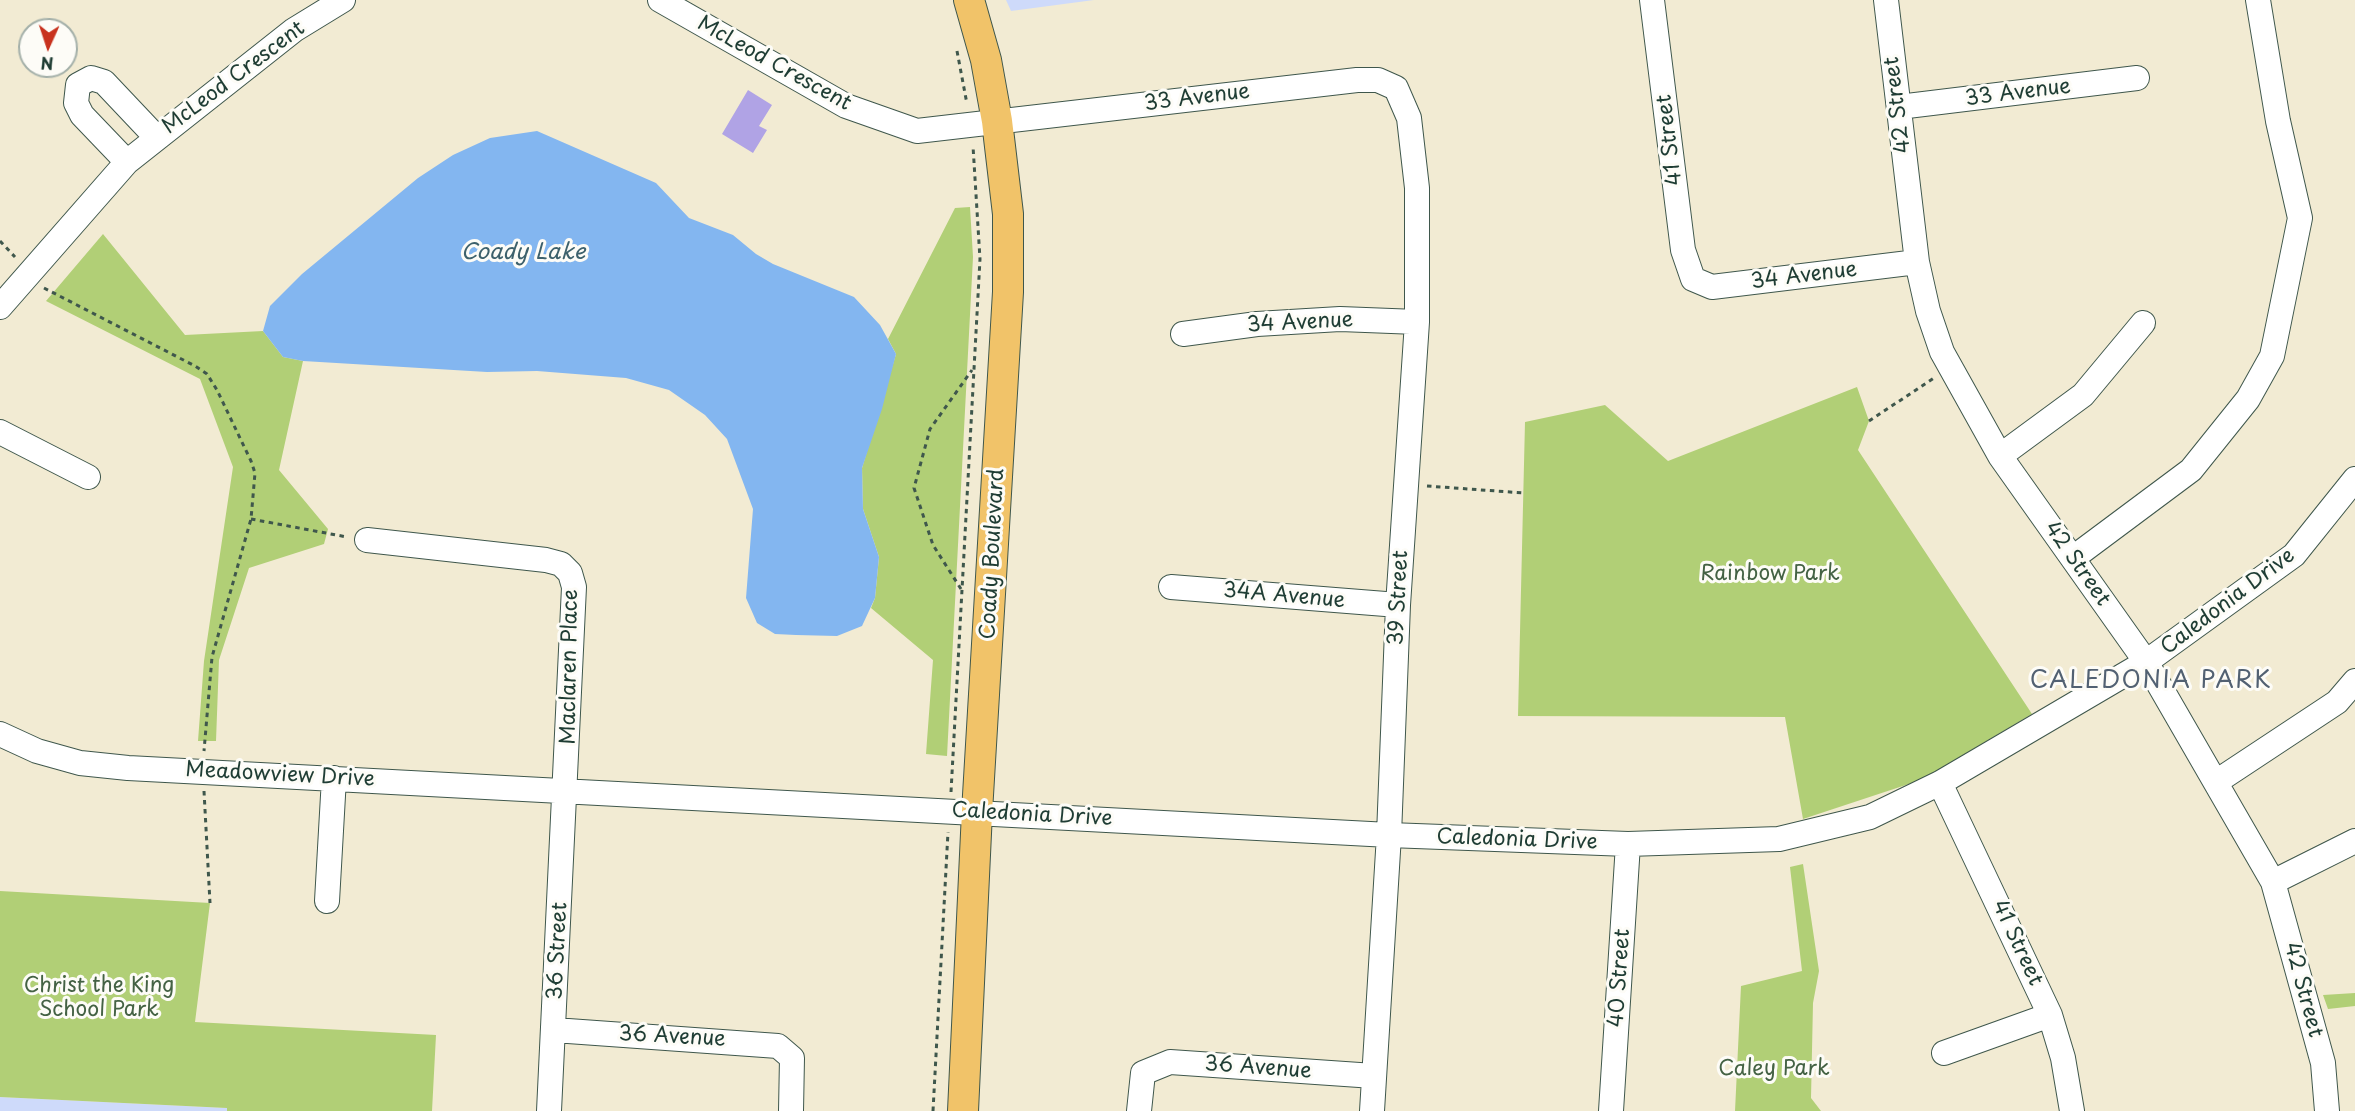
<!DOCTYPE html>
<html>
<head>
<meta charset="utf-8">
<style>
	body { margin:0 }
	#map { position:relative; width:2355px; height:1111px; overflow:hidden; background:#f2ebd3; font-family:"Playpen Sans",sans-serif }
	canvas { display:block }
	.north { position:absolute; left:18px; top:18px; width:60px; height:60px; box-sizing:border-box; background:#fdfcf7; border:2px solid #a4b0a9; border-radius:50%; rotate:183deg; font-size:16px; font-weight:700; line-height:24px; text-align:center; color:#1f3d34 }
	.north::after { content:''; display:block; margin:auto; width:21px; height:27px; background:#c8321e; clip-path:polygon(50% 0,100% 100%,50% 72%,0 100%) }
</style>
</head>
<body>
<div id="map">
<canvas width="2355" height="1111"></canvas>
<div class="north">N</div>
</div>
<script>
const context = document.querySelector('canvas').getContext('2d');
context.lineJoin = 'round';
function fillPath(path, color) {
  context.fillStyle = color;
  context.fill(path, 'evenodd');
}
function toPath(rows) {
  const path = new Path2D();
  for (const r of rows) {
    path.moveTo(r[0], r[1]);
    for (let i = 2; i < r.length; i += 2) path.lineTo(r[i], r[i + 1]);
  }
  return path;
}
function strokePath(path, color, width, dash) {
  context.strokeStyle = color;
  context.lineWidth = width;
  context.lineCap = dash ? 'butt' : 'round';
  context.setLineDash(dash || []);
  context.stroke(path);
}
function drawText(font, color, halo, rows, align = 'center') {
  context.font = font + ' "Playpen Sans",sans-serif';
  context.lineWidth = 6;
  context.setLineDash([]);
  context.textBaseline = 'middle';
  context.strokeStyle = halo;
  context.fillStyle = color;
  for (const [text, x, y, turn = 0] of rows) {
    context.save();
    context.translate(x, y);
    context.rotate((+turn || 0) * Math.PI / 180);
    context.textAlign = isNaN(turn) ? turn : align;
    if (halo) context.strokeText(text, 0, 0);
    context.fillText(text, 0, 0);
    context.restore();
  }
}
fillPath(toPath([
	[1006,0,1094,0,1011,11],
	[0,1097,227,1108,227,1111,0,1111]
]), '#cedafa');
fillPath(toPath([
	[970,207,973,257,947,756,926,754,933,660,871,608,875,598,879,557,863,509,862,468,896,354,888,339,955,208],
	[103,234,185,335,263,331,283,357,303,361,279,470,328,529,324,544,249,568,219,660,216,741,198,741,204,661,233,467,200,379,46,301],
	[1857,387,1869,421,1858,450,2032,714,1921,780,1803,819,1785,717,1518,716,1525,422,1605,405,1668,461],
	[1803,864,1819,971,1813,1003,1811,1098,1821,1111,1735,1111,1741,986,1802,971,1790,867],
	[0,891,210,903,195,1022,436,1035,432,1111,227,1111,227,1108,0,1097],
	[2355,993,2355,1006,2328,1009,2323,995]
]), '#b1cf76');
fillPath(toPath([
	[537,131,656,183,689,218,733,235,756,254,773,264,854,297,880,325,896,354,882,409,862,468,863,509,879,557,875,598,862,626,837,636,796,635,775,634,757,623,746,598,753,509,727,439,705,415,669,390,626,378,537,371,487,372,303,361,283,357,263,331,270,306,302,274,418,178,453,155,490,138]
]), '#83b6f0');
fillPath(toPath([
	[748,90,772,105,759,126,767,130,753,153,722,134]
]), '#b0a3e5');
const minor = toPath([
	[660,0,846,106,917,131,1357,80,1378,80,1396,88,1409,118,1417,188,1417,322,1398,605,1389,835,1372,1111],
	[1652,0,1683,250,1693,279,1712,287,1917,262],
	[1886,0,1917,262,1928,311,1942,352,2000,456,2146,662,2273,882,2323,1063,2327,1111],
	[1899,107,2137,78],
	[127,162,82,115,76,103,78,85,91,78,104,82,156,137],
	[0,307,127,162,294,30,343,0],
	[1183,334,1257,324,1340,319,1417,322],
	[0,432,88,477],
	[2000,456,2083,395,2143,323],
	[367,540,546,560,561,564,570,573,574,587,549,1111],
	[2073,558,2191,470,2248,399,2272,356,2300,218,2278,121,2258,0],
	[1171,587,1398,605],
	[0,734,37,751,80,763,128,768,1389,835,1628,844,1779,839,1870,817,1940,783,2146,662,2294,555,2355,479],
	[2216,782,2337,702,2355,681],
	[1940,783,2050,1015,2063,1058,2072,1111],
	[2273,882,2355,841],
	[327,901,334,778],
	[554,1030,778,1046,792,1058,791,1111],
	[1944,1053,2050,1015],
	[1139,1111,1143,1073,1170,1062,1374,1076],
	[1611,1111,1628,844]
]);
const major = toPath([
	[963,1111,977,812,1008,292,1008,214,997,121,986,60,969,0]
]);
strokePath(minor, '#3f574c', 26);
strokePath(major, '#3f574c', 32);
strokePath(toPath([
	[957,51,967,104],
	[0,241,15,257],
	[44,288,195,366,207,374,217,390,251,461,255,473,251,519,212,657,204,751],
	[1869,421,1934,378],
	[1427,486,1524,493],
	[251,519,347,537],
	[961,589,933,545,914,488,930,429,972,370],
	[204,791,210,903],
	[951,792,980,259,973,146],
	[933,1111,948,832]
]), '#3f574c', 3, [4.5, 4.5]);
strokePath(minor, '#fff', 24);
strokePath(major, '#f1c369', 30);
drawText('21px', '#1f3d34', '#fdfcf7', [
	["McLeod Crescent",774,64,29],
	["McLeod Crescent",234,78,-37],
	["33 Avenue",2018,93,-7],
	["33 Avenue",1197,98,-7],
	["42 Street",1898,105,-97],
	["41 Street",1670,140,-97],
	["34 Avenue",1804,276,-7],
	["34 Avenue",1300,323,-3],
	["Coady Boulevard",993,554,-87],
	["42 Street",2077,564,55],
	["34A Avenue",1284,596,5],
	["39 Street",1399,598,-87],
	["Caledonia Drive",2228,602,-37],
	["Maclaren Place",570,667,-89],
	["Meadowview Drive",280,775,3],
	["Caledonia Drive",1032,815,3],
	["Caledonia Drive",1517,840,2],
	["41 Street",2017,943,65],
	["36 Street",558,951,-87],
	["40 Street",1620,978,-86],
	["42 Street",2303,990,75],
	["36 Avenue",672,1037,3],
	["36 Avenue",1258,1068,4]
]);
drawText('21px', '#446244', '#fdfcf7', [
	["Rainbow Park",1770,574],
	["Christ the King",99,986],
	["School Park",99,1010],
	["Caley Park",1774,1069]
]);
drawText('italic 22px', '#3d616c', '#fdfcf7', [
	["Coady Lake",523,253]
]);
context.letterSpacing = '1.5px';
drawText('24px', '#526172', '#fdfcf7', [
	["CALEDONIA PARK",2151,681]
]);
context.letterSpacing = '0px';
</script>
</body>
</html>
